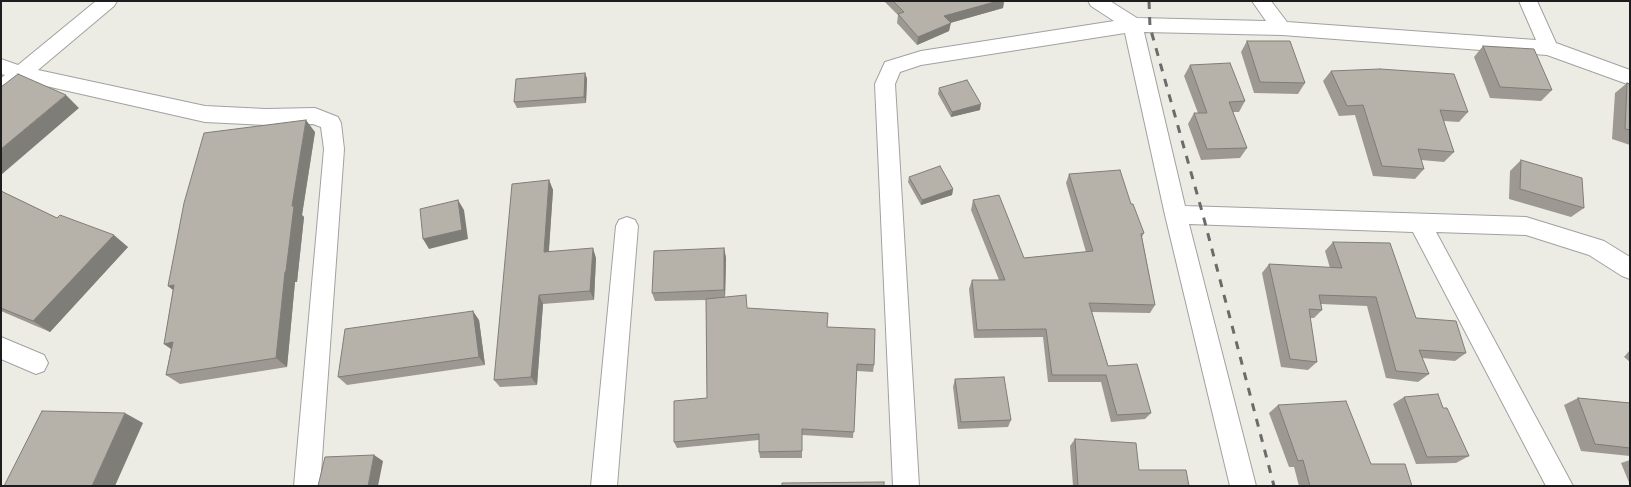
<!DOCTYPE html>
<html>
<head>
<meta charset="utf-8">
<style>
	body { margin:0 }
	#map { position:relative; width:1631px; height:487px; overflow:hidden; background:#edece4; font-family:Jost,sans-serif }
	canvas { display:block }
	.frame { position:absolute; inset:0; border:2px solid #1d1d1d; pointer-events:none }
</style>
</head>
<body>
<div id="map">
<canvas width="1631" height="487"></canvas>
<div class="frame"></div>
</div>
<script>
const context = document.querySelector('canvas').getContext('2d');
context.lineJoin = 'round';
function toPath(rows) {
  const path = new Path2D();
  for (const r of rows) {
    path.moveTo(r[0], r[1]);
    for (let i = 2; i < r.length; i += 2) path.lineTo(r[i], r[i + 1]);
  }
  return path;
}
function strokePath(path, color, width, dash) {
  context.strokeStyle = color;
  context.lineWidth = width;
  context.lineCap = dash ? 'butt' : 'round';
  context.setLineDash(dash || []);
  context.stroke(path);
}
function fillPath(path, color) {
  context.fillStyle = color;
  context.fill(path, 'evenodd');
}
const minor = toPath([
	[96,1,117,1,114,6,38,70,205,106,266,109,315,108,338,117,341,123,344,149,320,486,294,486,324,149,321,127,313,124,266,125,205,122,24,81,8,94,1,96,1,78,5,75,1,74,1,59,18,65,96,1],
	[1088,1,1110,1,1137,18,1266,21,1252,1,1271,1,1287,22,1536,40,1519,1,1537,1,1556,43,1630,70,1630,85,1547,55,1282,35,1144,32,1185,206,1526,217,1604,241,1630,257,1630,279,1622,276,1589,255,1526,235,1436,232,1573,486,1546,486,1413,232,1189,224,1256,486,1230,486,1165,215,1125,33,921,65,900,72,895,84,919,486,893,486,875,84,885,62,921,51,1114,21,1091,6,1088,1],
	[627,217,635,220,638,226,617,486,591,486,616,226,619,220,627,217],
	[1,337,44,355,48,363,44,371,36,374,1,359,1,337]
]);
strokePath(minor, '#a1a1a1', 2);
fillPath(minor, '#fff');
strokePath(toPath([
	[1149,1,1150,27,1203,215,1274,486]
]), '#6b6b6b', 3, [8, 8]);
fillPath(toPath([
	[884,1,1004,1,1003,8,950,23,949,31,917,45,897,23,898,15],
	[1247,41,1305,83,1298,94,1254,93,1241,52],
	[1483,46,1552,90,1541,101,1490,98,1474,57],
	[1190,65,1245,101,1239,112,1233,112,1247,148,1240,158,1201,160,1188,124,1194,113,1198,113,1184,76],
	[1331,71,1468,112,1459,122,1443,121,1454,152,1444,162,1421,160,1424,169,1415,179,1373,176,1355,115,1339,116,1323,81],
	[585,73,587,79,586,103,517,108,514,102],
	[1627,83,1630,84,1630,145,1612,139,1615,93],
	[939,88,980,110,951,117,938,94],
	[315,132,302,215,304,217,297,282,295,282,287,367,180,384,166,375,171,349,164,344,173,290,168,286],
	[1521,160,1584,208,1571,217,1509,199,1510,171],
	[1069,174,1131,204,1144,233,1142,237,1155,305,1150,313,1092,312,1108,366,1151,413,1145,419,1111,422,1101,382,1048,382,1043,337,974,338,969,289,972,280,999,280,971,210,973,200,1024,258,1086,252,1066,183],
	[909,177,953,189,952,195,921,205,908,182],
	[549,180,553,190,549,251,596,258,594,300,543,304,537,385,500,387,494,380],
	[1,191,57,218,128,247,50,332,1,311],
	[1333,242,1416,318,1466,353,1455,361,1422,358,1429,374,1418,382,1386,378,1367,306,1321,304,1322,310,1314,318,1310,318,1317,362,1308,370,1281,367,1262,273,1269,264,1330,268,1325,251],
	[724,248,726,258,725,297,747,308,827,327,874,365,873,372,857,371,853,438,802,435,802,458,760,458,759,452,759,440,677,448,674,442,707,398,706,300,655,301,652,293],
	[479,320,485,365,347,385,338,377],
	[1630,350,1630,362,1624,357],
	[955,379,1011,420,1008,427,958,429,953,387],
	[1404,397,1443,408,1469,456,1456,463,1416,464,1393,404],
	[1578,398,1630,403,1630,456,1581,451,1564,405],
	[1278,405,1371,464,1412,486,1299,486,1294,467,1289,467,1269,413],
	[1075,439,1139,470,1189,486,1073,486,1070,446],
	[1630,460,1630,485,1621,463]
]), '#9d9992');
fillPath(toPath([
	[998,1,1004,1,1003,8,943,25,944,16],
	[951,23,949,31,917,45,918,37],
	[585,73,587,79,586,103,584,97],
	[66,95,79,108,1,175,1,149],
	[981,104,980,110,951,117,952,112],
	[306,120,315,132,302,215,304,217,297,282,295,282,287,367,276,358,292,206],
	[549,180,553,190,548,261,544,252],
	[953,189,952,195,921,205,922,200],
	[458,200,464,210,468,239,429,249,423,239],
	[114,235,128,247,50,332,33,321],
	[593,248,596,258,594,300,590,291],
	[724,248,726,258,725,299,724,290],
	[174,285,181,296,168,286],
	[539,295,543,304,537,385,531,377],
	[473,311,479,320,485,365,479,357],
	[173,342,177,353,164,344],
	[125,413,143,423,115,486,92,486],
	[374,455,383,461,378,486,368,486]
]), '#7f7d77');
const building = toPath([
	[893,1,998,1,944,16,951,23,918,37,898,14,904,12,893,1],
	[1247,41,1290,41,1305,83,1260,82,1247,41],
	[1483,46,1534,49,1552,90,1500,87,1483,46],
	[1230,63,1245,101,1229,102,1247,148,1207,149,1194,113,1207,113,1190,65,1230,63],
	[1380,69,1454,74,1468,112,1440,110,1454,152,1418,149,1424,169,1382,166,1363,105,1347,106,1331,71,1380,69],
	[585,73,584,97,514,102,516,79,585,73],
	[18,74,66,95,1,149,1,87,18,74],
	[967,80,981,104,952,112,939,88,967,80],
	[1627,83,1630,84,1630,130,1625,129,1627,83],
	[306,120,292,206,294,206,286,271,285,272,276,358,166,375,173,342,164,344,174,285,168,286,184,203,204,133,306,120],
	[1521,160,1582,178,1584,208,1520,189,1521,160],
	[940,166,953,189,922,200,909,177,940,166],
	[1120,170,1131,204,1133,204,1144,233,1141,234,1155,305,1089,303,1108,366,1137,364,1151,413,1117,415,1106,375,1052,375,1046,329,977,330,972,280,1005,280,973,200,999,195,1024,258,1093,251,1069,174,1120,170],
	[549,180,544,252,593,248,590,291,539,295,531,377,494,380,512,184,549,180],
	[1,191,57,218,60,215,114,235,33,321,1,308,1,191],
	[458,200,462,230,423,239,420,209,458,200],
	[1333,242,1390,243,1416,318,1456,321,1466,353,1419,350,1429,374,1396,371,1376,297,1319,295,1322,310,1309,309,1317,362,1290,359,1269,264,1342,268,1333,242],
	[724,248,724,290,652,293,654,251,724,248],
	[746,295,747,308,828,313,827,327,875,329,874,365,857,364,854,432,802,429,802,451,759,452,759,434,674,442,674,401,707,398,706,299,746,295],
	[473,311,479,357,338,377,345,329,473,311],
	[1004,377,1011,420,961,422,955,379,1004,377],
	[1438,394,1443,408,1447,408,1469,456,1427,457,1404,397,1438,394],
	[1578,398,1630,403,1630,448,1595,444,1578,398],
	[1346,401,1371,464,1405,464,1412,486,1310,486,1303,460,1298,461,1278,405,1346,401],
	[42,411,125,413,92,486,4,486,42,411],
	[1075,439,1136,443,1139,470,1186,470,1189,486,1078,486,1075,439],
	[374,455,368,486,318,486,325,457,374,455],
	[884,482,884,486,782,486,782,483,884,482]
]);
fillPath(building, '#b6b2aa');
strokePath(building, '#7f7d77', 1);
</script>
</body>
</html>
